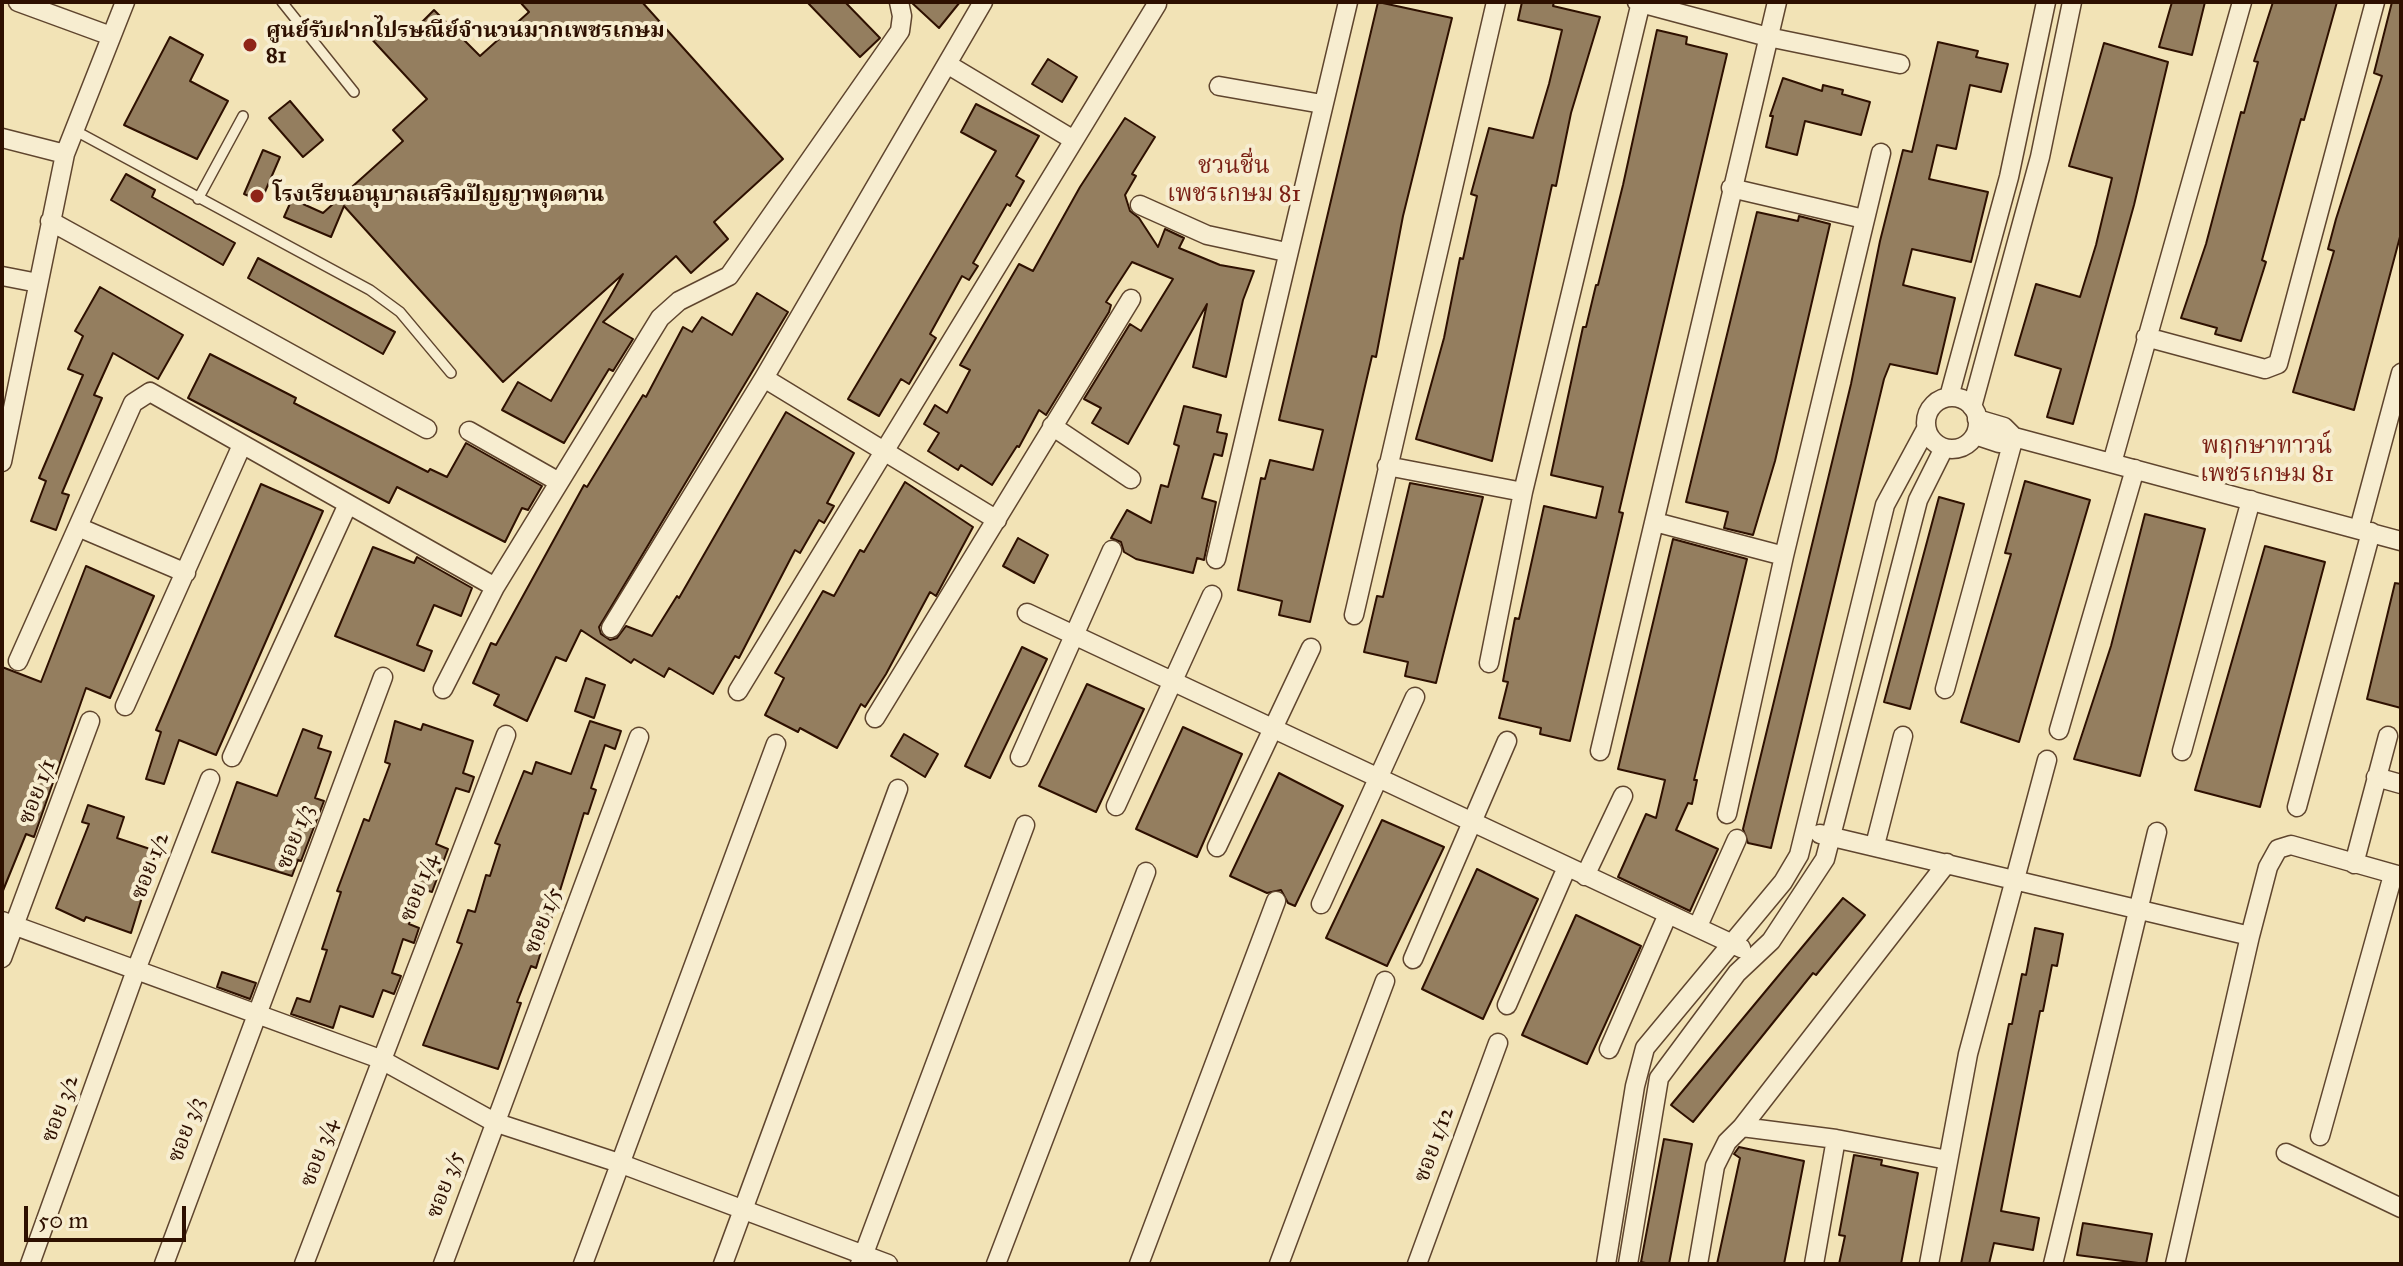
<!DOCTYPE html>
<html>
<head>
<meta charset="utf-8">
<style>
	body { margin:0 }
	#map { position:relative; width:2403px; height:1266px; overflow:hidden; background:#f2e3b6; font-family:"IM FELL Great Primer",serif }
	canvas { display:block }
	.frame { position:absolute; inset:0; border:4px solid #2e1000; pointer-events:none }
	.scale { position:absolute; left:24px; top:1206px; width:162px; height:36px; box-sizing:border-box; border:4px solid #2e1000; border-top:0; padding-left:10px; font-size:24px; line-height:28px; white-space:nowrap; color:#2e1000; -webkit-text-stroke:6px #f7edd0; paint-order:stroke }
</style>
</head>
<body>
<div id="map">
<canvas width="2403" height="1266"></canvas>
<div class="frame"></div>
<div class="scale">50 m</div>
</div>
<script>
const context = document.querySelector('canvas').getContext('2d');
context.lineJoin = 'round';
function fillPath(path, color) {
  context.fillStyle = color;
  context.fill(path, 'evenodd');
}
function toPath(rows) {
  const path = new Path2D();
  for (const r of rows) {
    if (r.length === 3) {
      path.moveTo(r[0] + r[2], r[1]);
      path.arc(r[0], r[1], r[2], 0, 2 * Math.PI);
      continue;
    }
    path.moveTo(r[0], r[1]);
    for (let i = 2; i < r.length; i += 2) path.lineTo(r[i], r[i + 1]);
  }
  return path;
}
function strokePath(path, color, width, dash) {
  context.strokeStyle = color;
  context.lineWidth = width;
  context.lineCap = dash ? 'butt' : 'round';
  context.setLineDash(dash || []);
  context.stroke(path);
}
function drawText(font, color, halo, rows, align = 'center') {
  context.font = font + ' "IM FELL Great Primer","Noto Serif Thai",serif';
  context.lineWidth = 8;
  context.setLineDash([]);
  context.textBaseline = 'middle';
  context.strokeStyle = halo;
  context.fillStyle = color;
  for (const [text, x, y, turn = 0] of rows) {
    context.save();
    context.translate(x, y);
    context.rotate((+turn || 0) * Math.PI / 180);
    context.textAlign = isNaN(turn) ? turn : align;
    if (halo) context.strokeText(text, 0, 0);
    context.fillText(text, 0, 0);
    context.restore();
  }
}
const building = toPath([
	[520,2,642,2,783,159,714,222,728,239,691,273,676,256,603,322,633,339,613,371,609,369,564,443,502,410,518,382,551,401,623,274,503,382,344,206,331,237,284,217,292,199,323,213,403,141,393,130,427,99,367,34,382,18,404,40,434,10,480,56,529,12,520,2],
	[807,2,845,2,880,38,860,57,807,2],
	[911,2,960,2,939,28,911,2],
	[1378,2,1452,18,1403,216,1376,357,1372,356,1310,622,1279,615,1282,601,1238,590,1261,478,1265,479,1270,460,1313,470,1323,430,1279,420,1378,2],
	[1522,2,1554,2,1553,6,1600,17,1571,113,1556,186,1552,185,1492,461,1416,439,1444,338,1460,258,1463,259,1477,196,1471,194,1489,128,1533,138,1549,84,1562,30,1518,20,1522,2],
	[2172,2,2205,2,2192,55,2159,47,2172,2],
	[2273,2,2337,2,2304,120,2301,119,2262,260,2266,262,2241,341,2215,334,2217,328,2181,318,2206,244,2241,112,2244,113,2258,62,2254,61,2273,2],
	[2392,2,2401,2,2401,233,2354,410,2293,392,2334,251,2328,249,2336,219,2382,76,2374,73,2392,2],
	[1657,30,1687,37,1686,44,1727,54,1619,512,1623,513,1570,741,1540,734,1541,728,1499,718,1508,682,1503,681,1515,618,1519,619,1544,506,1596,518,1603,487,1551,475,1583,327,1586,327,1596,285,1598,285,1623,185,1657,30],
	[170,37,203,55,190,81,228,101,197,159,124,125,170,37],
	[1938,42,1978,51,1976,57,2008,64,2001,92,1970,85,1956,149,1937,145,1929,179,1988,192,1971,262,1912,249,1903,285,1955,298,1937,374,1890,364,1884,379,1771,848,1748,843,1743,829,1851,384,1880,241,1903,150,1912,152,1938,42],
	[2104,43,2168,62,2134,205,2073,424,2047,417,2061,369,2015,355,2036,284,2080,297,2096,245,2112,178,2069,166,2104,43],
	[1048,59,1077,77,1062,102,1032,84,1048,59],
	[1783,78,1822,91,1823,85,1843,90,1842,94,1870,102,1861,135,1805,121,1797,155,1766,147,1773,116,1770,116,1783,78],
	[290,101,323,140,303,157,269,118,290,101],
	[976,104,1039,136,1016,176,1024,181,1010,206,1007,204,973,263,978,266,969,280,962,276,930,334,936,338,909,384,901,379,879,416,848,399,996,151,961,132,976,104],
	[1125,118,1155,137,1132,174,1136,176,1125,195,1130,211,1139,218,1158,247,1165,229,1184,238,1179,248,1220,265,1254,271,1243,300,1226,377,1193,367,1207,304,1128,444,1092,423,1101,408,1084,399,1130,324,1141,331,1173,279,1132,262,1106,302,1111,305,1109,312,1046,415,1039,410,1019,447,1017,446,992,485,961,465,958,470,928,451,939,433,924,424,935,405,947,413,970,370,960,365,1019,264,1033,271,1080,187,1125,118],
	[263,150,280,157,261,201,244,194,263,150],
	[126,174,155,190,152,197,235,243,223,265,111,200,126,174],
	[1757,212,1798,221,1799,216,1830,224,1775,461,1753,535,1724,528,1728,512,1686,502,1757,212],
	[258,258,395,332,383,354,248,278,258,258],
	[100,287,183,335,158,379,113,353,94,395,102,398,62,493,69,495,56,530,31,521,46,481,39,478,83,375,68,369,83,336,75,331,100,287],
	[757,293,788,312,599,627,601,634,610,640,617,638,626,626,652,636,677,596,679,598,786,412,854,453,827,503,834,506,824,523,819,520,800,553,795,550,739,658,735,656,713,694,669,668,664,677,634,659,631,663,581,630,566,661,556,657,527,721,494,705,499,695,473,683,491,643,496,645,584,485,587,487,643,395,646,397,683,327,692,332,702,317,732,335,757,293],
	[210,354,296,398,294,403,428,472,430,469,447,477,466,443,542,486,528,510,522,508,505,542,397,487,389,503,188,398,210,354],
	[1184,406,1221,415,1217,432,1227,434,1222,456,1214,454,1202,498,1216,502,1204,560,1197,558,1193,573,1136,559,1124,552,1121,542,1111,538,1127,510,1151,523,1161,485,1168,487,1179,446,1174,444,1184,406],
	[2025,481,2090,500,2019,742,1961,722,2011,554,2005,553,2025,481],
	[905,482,973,527,936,596,930,592,886,674,865,707,861,704,837,748,800,728,798,732,765,715,784,678,775,673,823,591,834,596,860,550,864,552,905,482],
	[1410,483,1483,497,1436,683,1405,676,1408,662,1364,652,1377,596,1383,597,1410,483],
	[261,484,323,511,216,755,179,740,164,784,146,779,161,732,156,730,261,484],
	[1939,497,1964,504,1910,709,1884,702,1939,497],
	[2145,514,2205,529,2140,776,2074,759,2111,646,2145,514],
	[1018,538,1048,555,1034,583,1003,566,1018,538],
	[1673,539,1747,559,1694,780,1697,780,1692,804,1688,803,1676,830,1718,849,1690,911,1618,877,1646,814,1656,818,1665,780,1618,769,1673,539],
	[2265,546,2325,562,2260,807,2195,790,2265,546],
	[373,547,414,563,417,557,472,588,461,616,434,605,417,645,432,651,424,671,335,636,373,547],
	[86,566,154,596,110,698,86,688,34,837,26,834,2,893,2,667,41,682,86,566],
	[2395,583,2401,584,2401,708,2367,699,2395,583],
	[1022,647,1047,659,990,778,965,766,1022,647],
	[586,678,605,685,594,718,575,711,586,678],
	[1087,684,1144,709,1096,812,1039,786,1087,684],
	[395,721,421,730,423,724,473,741,463,773,474,777,469,792,456,788,436,844,448,849,432,892,422,889,409,924,419,928,414,943,403,939,392,973,401,976,394,994,383,990,373,1017,340,1006,333,1028,291,1014,297,998,310,1002,327,950,322,949,341,892,337,891,364,819,369,821,390,764,385,762,395,721],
	[590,721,621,731,615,749,605,745,591,788,596,790,588,814,584,813,536,968,531,966,517,1002,521,1003,498,1069,423,1045,462,944,457,942,468,910,475,912,486,875,490,876,500,845,495,843,524,771,532,774,536,762,571,774,590,721],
	[1183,727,1242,754,1197,857,1136,829,1183,727],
	[303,729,322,736,318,748,331,752,315,798,324,801,301,861,298,860,292,876,212,852,237,782,277,796,303,729],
	[904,734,938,754,925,777,891,756,904,734],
	[1279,773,1343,806,1295,906,1288,903,1281,890,1267,893,1230,876,1279,773],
	[88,805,124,817,117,838,150,849,149,853,155,855,131,933,86,917,84,921,56,908,89,824,82,822,88,805],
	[1382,820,1444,847,1387,966,1326,938,1382,820],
	[1477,869,1538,899,1483,1019,1422,989,1477,869],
	[1843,898,1865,915,1816,975,1813,973,1693,1122,1671,1105,1843,898],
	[1576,915,1641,946,1587,1064,1522,1035,1576,915],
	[2035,928,2063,934,2057,966,2052,965,2043,1011,2040,1011,2001,1211,2039,1218,2033,1250,1994,1243,1989,1264,1961,1264,2009,1024,2012,1024,2022,974,2026,975,2035,928],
	[222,972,256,983,250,999,217,987,222,972],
	[1664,1139,1692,1144,1669,1264,1650,1264,1641,1262,1664,1139],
	[1739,1147,1804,1161,1784,1264,1717,1264,1740,1158,1734,1154,1739,1147],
	[1854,1155,1882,1160,1881,1165,1918,1173,1901,1264,1839,1264,1845,1236,1839,1235,1854,1155],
	[2083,1223,2152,1234,2146,1264,2077,1255,2083,1223]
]);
fillPath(building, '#947e5f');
strokePath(building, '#2e1000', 2);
const service = toPath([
	[282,2,354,92],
	[74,130,370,290,400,312,451,373],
	[198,199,243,116]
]);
const minor = toPath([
	[18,2,111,36],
	[1637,2,1768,37,1900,64],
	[947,64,1072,139],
	[1219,86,1322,104],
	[2,138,65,154],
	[1731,188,1864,219],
	[1140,205,1207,235,1286,252],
	[50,221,427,429],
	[2,276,38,283],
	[2146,337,2265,369,2278,364,2375,2],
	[764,378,997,520],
	[1949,397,2009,177,2046,2],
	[1952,423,26],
	[1972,407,2040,157,2072,2],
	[1052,426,1131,479],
	[469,431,559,482],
	[1975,435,1999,443,2014,437,2004,427,1977,419],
	[2,462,65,154,125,2],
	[2112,463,2242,2],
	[1387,466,1523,492],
	[1655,522,1784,556],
	[78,527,186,573],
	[2359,529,2401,373],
	[1216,559,1348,2],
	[1027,613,1741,948],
	[1354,615,1496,2],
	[611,628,764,378,983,2],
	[18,661,133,403,150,392,495,587],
	[1489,663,1523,492,1641,2],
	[443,689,495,587,660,318,679,301,729,276,900,31,902,16,899,2],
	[1945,689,2014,437,2401,541],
	[738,691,1157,4],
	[125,706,242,445],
	[875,718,1131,299],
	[2059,730,2135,469],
	[1600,751,1777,2],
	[2182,751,2251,500],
	[232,757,348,504],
	[1020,757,1112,550],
	[2376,777,2401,784],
	[1116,806,1212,595],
	[2297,807,2371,532],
	[1727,814,1784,556,1881,153],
	[1820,834,2250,936,2268,867,2278,849,2291,845,2401,876],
	[1875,845,1903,736],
	[1217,847,1311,648],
	[2354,864,2388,736],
	[1585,876,1623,796],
	[1321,904,1415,697],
	[2,921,380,1059,494,1122,619,1163,888,1264],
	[1698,926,1737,839],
	[2,958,90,721],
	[1413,959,1507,741],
	[1507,1005,1567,867],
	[1609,1049,1668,914],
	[1742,1127,1836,1139,1948,1160],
	[2320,1136,2393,875],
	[2286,1153,2401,1208],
	[30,1264,136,970,210,779],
	[164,1264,383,677],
	[304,1264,506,735],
	[443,1264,639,737],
	[583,1264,776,744],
	[723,1264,898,789],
	[860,1264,1025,825],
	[996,1264,1146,872],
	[1139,1264,1276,901],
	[1279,1264,1385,981],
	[1417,1264,1498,1043],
	[1606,1264,1635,1086,1645,1048,1783,882,1799,855,1885,505,1926,429],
	[1628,1264,1659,1078,1737,973,1771,941,1825,859,1918,500,1944,448],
	[1698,1264,1715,1166,1727,1142,1742,1127,1947,863],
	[1814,1264,1836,1139],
	[1929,1264,1968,1054,2047,760],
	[2053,1264,2157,832],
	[2175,1264,2250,936]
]);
strokePath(service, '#5f452e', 12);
strokePath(minor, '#5f452e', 21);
strokePath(service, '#f7edd0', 9);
strokePath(minor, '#f7edd0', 18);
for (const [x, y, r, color] of [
	[250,45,8,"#8f2418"],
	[257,196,8,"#8f2418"]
]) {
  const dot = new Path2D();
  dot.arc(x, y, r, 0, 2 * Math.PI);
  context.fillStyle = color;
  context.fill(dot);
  strokePath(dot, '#f7edd0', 3);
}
drawText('bold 22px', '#2e1000', '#f7edd0', [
	["ศูนย์รับฝากไปรษณีย์จำนวนมากเพชรเกษม",266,32],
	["81",266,57],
	["โรงเรียนอนุบาลเสริมปัญญาพุดตาน",273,196]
], 'left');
drawText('22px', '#2e1000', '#f7edd0', [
	["ซอย 1/1",38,792,-69],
	["ซอย 1/3",296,837,-69],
	["ซอย 1/2",151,866,-69],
	["ซอย 1/4",420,888,-69],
	["ซอย 1/5",544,921,-69],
	["ซอย 3/2",61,1109,-70],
	["ซอย 3/3",187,1130,-70],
	["ซอย 1/12",1435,1145,-70],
	["ซอย 3/4",320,1153,-70],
	["ซอย 3/5",446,1185,-70]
]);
drawText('24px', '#7a1f14', '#f7edd0', [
	["ชวนชื่น",1234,167],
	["เพชรเกษม 81",1234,195],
	["พฤกษาทาวน์",2267,447],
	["เพชรเกษม 81",2267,475]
]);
</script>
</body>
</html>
